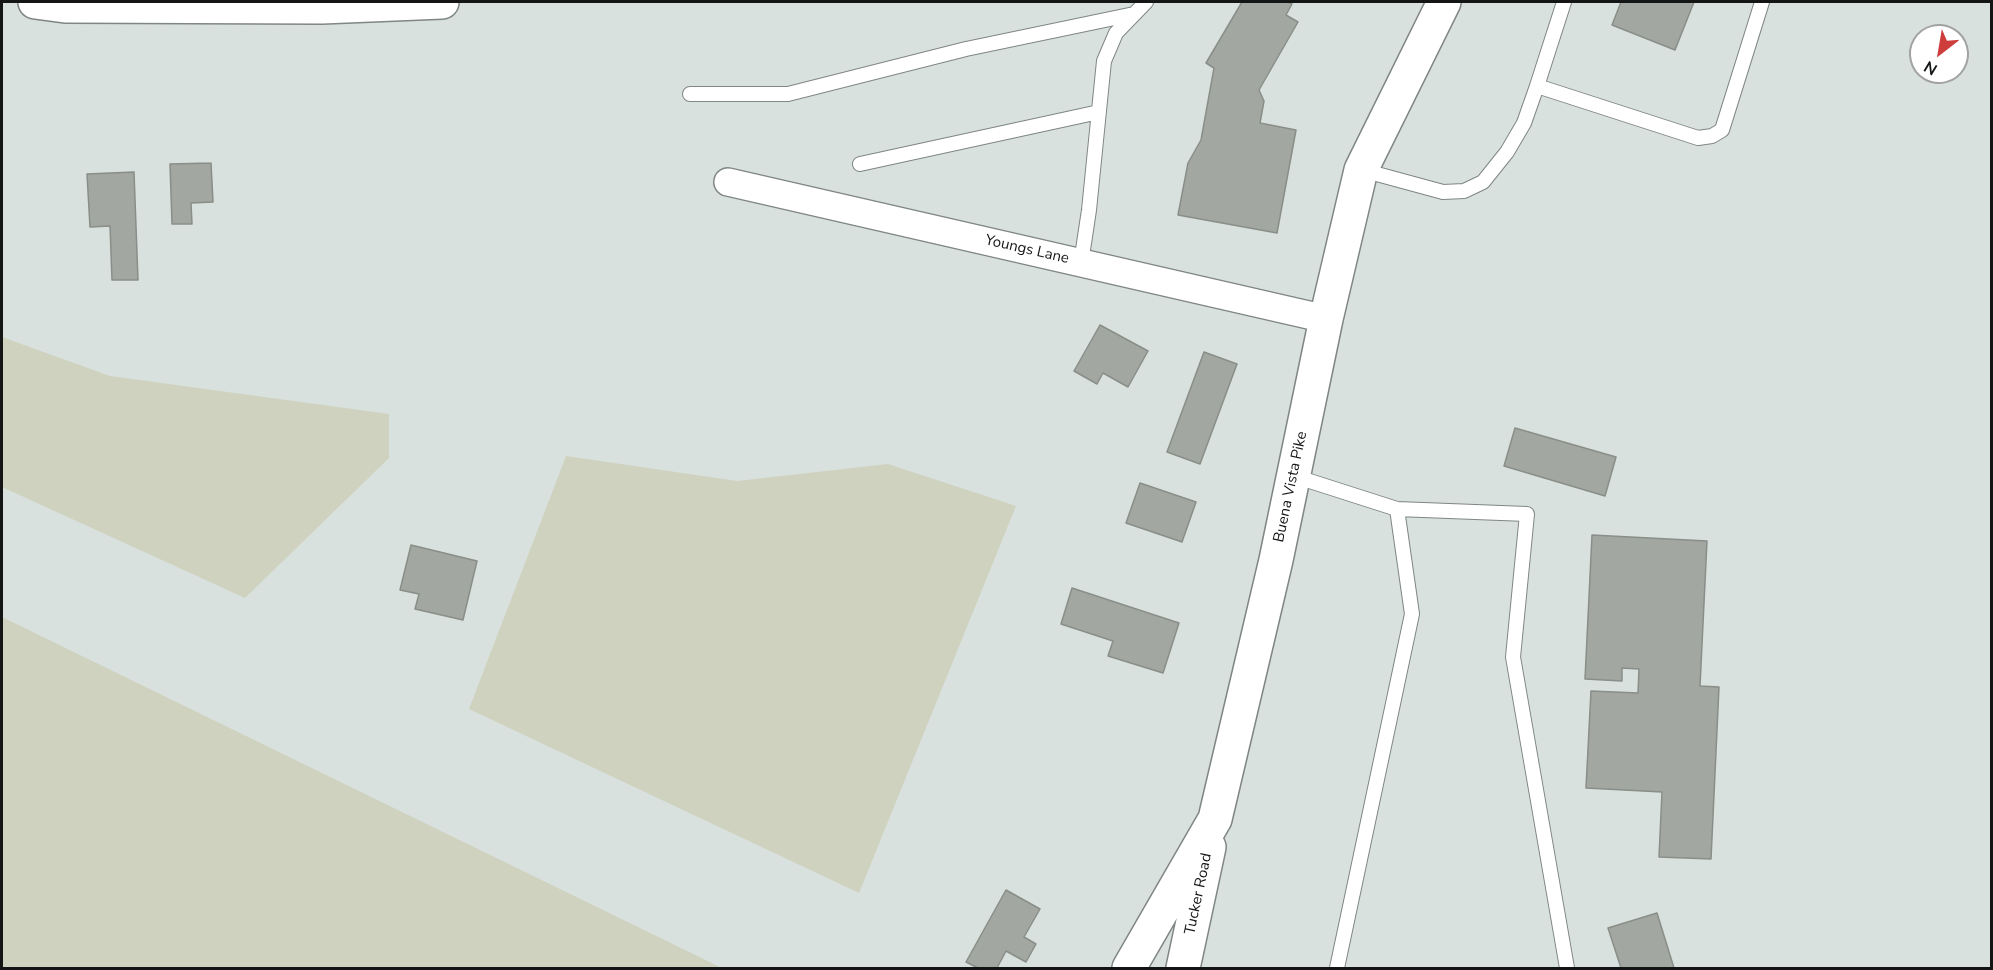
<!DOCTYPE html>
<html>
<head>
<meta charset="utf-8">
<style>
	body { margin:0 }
	#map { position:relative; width:1993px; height:970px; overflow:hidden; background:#d9e1de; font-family:"Nunito Sans",sans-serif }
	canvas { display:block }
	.frame { position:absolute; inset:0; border:3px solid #141615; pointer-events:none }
	.north { position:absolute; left:1909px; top:24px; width:60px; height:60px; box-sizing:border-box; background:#fff; border:2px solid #a1a2a1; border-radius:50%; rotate:211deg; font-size:16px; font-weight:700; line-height:24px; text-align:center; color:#141615 }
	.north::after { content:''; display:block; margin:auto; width:21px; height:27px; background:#cc3d3b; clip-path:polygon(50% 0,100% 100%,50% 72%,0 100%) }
</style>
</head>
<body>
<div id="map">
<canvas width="1993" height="970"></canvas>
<div class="frame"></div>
<div class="north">N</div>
</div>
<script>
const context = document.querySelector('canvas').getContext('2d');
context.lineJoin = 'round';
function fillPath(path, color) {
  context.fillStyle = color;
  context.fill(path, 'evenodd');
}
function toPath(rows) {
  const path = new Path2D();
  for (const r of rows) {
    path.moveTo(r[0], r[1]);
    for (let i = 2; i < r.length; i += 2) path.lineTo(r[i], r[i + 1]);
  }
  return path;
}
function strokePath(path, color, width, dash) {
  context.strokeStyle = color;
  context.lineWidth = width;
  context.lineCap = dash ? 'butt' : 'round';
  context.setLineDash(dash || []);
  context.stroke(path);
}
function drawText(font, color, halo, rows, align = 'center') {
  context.font = font + ' "Nunito Sans",sans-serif';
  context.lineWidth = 5;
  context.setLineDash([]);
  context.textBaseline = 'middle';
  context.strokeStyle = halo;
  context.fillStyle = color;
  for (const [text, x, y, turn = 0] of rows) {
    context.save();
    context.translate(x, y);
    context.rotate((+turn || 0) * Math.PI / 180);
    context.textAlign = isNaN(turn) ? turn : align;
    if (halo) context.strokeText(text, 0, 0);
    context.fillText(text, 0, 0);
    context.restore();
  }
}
fillPath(toPath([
	[2,337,110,376,389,414,389,458,245,598,2,487],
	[566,456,737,481,888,464,1016,506,859,893,469,709],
	[2,617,722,968,2,968]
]), '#cfd2bf');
const building = toPath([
	[1242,2,1288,2,1292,4,1286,15,1298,22,1259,90,1264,101,1260,123,1296,130,1277,233,1178,215,1188,163,1201,140,1214,68,1206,63,1242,2],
	[1621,2,1694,2,1675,50,1612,25,1621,2],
	[211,163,213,202,191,203,192,224,172,224,170,164,211,163],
	[134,172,138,280,112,280,110,226,90,227,87,174,134,172],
	[1100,325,1148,351,1128,387,1103,373,1097,384,1074,371,1100,325],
	[1204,352,1237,364,1200,464,1167,452,1204,352],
	[1515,428,1616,457,1605,496,1504,466,1515,428],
	[1140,483,1196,502,1182,542,1126,523,1140,483],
	[1592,535,1707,541,1700,686,1719,687,1711,859,1659,857,1662,792,1586,788,1591,691,1638,693,1639,669,1622,668,1622,681,1585,679,1592,535],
	[411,545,477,561,463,620,415,609,419,594,400,590,411,545],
	[1072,588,1179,623,1163,673,1108,656,1113,641,1061,624,1072,588],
	[1006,890,1040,909,1024,937,1036,944,1026,962,1006,951,997,968,978,968,966,962,1006,890],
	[1657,913,1674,968,1621,968,1608,928,1657,913]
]);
fillPath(building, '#a2a7a1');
strokePath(building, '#898e89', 1.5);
const lane = toPath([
	[1537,86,1564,2],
	[690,94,788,94,966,49,1134,14],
	[860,164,1099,112],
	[1362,170,1443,192,1464,191,1483,182,1507,152,1524,123,1537,86,1698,138,1712,136,1722,130,1762,2],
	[1081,263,1089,210,1104,61,1116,33,1146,2],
	[1294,476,1397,509,1527,514,1513,657,1567,968],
	[1337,968,1412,614,1397,509]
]);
const street = toPath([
	[728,182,1326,319]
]);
const secondary = toPath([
	[35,2,65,6,322,7,442,2],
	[1129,968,1215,819,1276,560,1326,319,1361,170,1444,2],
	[1183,968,1209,847]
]);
strokePath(lane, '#7f8683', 16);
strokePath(street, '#7f8683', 30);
strokePath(secondary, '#7f8683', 36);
strokePath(lane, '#fff', 14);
strokePath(street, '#fff', 27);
strokePath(secondary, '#fff', 33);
drawText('15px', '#141615', '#fff', [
	["Youngs Lane",1027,250,13],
	["Buena Vista Pike",1291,487,-78],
	["Tucker Road",1199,894,-78]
]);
</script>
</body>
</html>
